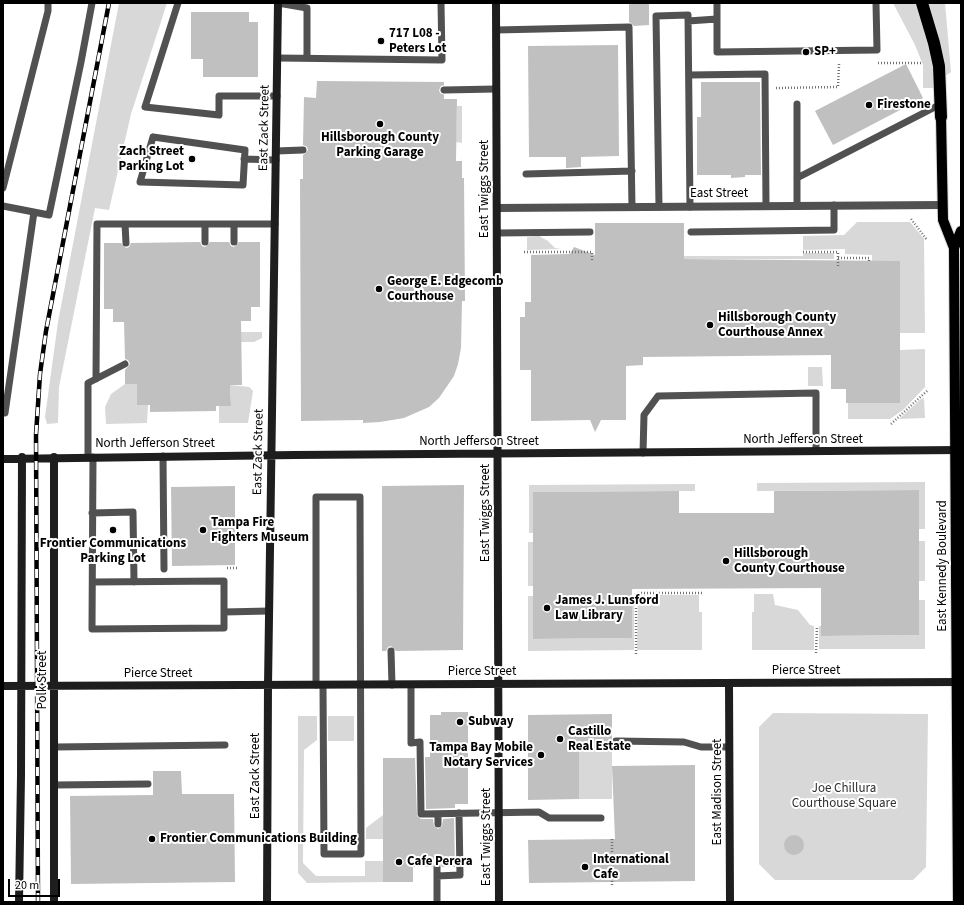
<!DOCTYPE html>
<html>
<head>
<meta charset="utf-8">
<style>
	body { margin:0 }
	#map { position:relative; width:964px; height:905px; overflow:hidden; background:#fff; font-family:"Source Sans 3",sans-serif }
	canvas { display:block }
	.frame { position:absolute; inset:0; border:4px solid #000; pointer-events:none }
	.scale { position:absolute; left:8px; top:879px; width:52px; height:18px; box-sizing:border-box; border:2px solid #000; border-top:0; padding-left:5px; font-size:12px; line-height:14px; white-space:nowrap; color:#000; -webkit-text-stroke:3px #fff; paint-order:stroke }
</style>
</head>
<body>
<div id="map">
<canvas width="964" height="905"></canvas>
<div class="frame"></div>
<div class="scale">20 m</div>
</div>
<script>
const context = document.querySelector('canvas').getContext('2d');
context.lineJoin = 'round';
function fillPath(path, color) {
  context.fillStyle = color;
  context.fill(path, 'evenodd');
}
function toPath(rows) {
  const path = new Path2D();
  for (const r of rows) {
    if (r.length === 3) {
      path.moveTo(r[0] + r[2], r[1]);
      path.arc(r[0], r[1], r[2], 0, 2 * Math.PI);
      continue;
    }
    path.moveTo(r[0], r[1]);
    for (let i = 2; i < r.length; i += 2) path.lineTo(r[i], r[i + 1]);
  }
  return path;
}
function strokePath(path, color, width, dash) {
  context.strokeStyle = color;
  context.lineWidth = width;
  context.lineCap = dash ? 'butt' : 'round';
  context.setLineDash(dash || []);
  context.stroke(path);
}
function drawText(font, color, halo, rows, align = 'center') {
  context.font = font + ' "Source Sans 3",sans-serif';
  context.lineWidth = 4;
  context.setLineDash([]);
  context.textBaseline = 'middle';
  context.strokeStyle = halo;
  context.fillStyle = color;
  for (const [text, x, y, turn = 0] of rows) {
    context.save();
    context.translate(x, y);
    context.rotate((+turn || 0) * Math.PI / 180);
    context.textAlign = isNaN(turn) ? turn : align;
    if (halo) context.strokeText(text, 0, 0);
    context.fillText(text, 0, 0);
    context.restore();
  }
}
fillPath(toPath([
	[119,3,167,3,131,114,109,210,95,208,59,387,58,423,47,424,45,417,58,322],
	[893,3,945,3,951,72,935,83,935,88,923,88,923,65,915,45],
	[457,106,462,106,462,143,456,142],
	[857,222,910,222,924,239,925,333,900,333,872,261,872,255,845,254,845,249,803,250,803,236,844,235],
	[539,236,548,241,555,248,561,249,527,250,527,237],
	[803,253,834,253,834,259,669,259,669,256,803,256],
	[239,332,262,332,262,338,254,342,239,342],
	[925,349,925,387,903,410,890,419,848,419,848,403,900,403,900,350],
	[808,367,822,367,823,386,808,386],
	[125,384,137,384,137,405,148,405,147,423,106,424,105,407,111,394],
	[230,385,249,387,253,391,248,423,219,423,219,406,231,406],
	[924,398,925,418,899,419,921,399],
	[925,482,925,529,919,529,919,490,757,491,757,483],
	[695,484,695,491,533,492,533,533,529,533,529,485],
	[919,541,925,541,925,581,919,581],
	[528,542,533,542,533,586,528,586],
	[754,594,773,594,775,605,798,610,810,625,814,626,814,650,752,650,752,612,754,612],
	[638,595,699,595,699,612,702,612,702,650,637,650],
	[528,596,533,596,533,639,632,638,632,601,634,601,634,650,528,651],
	[919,600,925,600,925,649,819,649,819,626,821,626,822,636,919,635],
	[773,713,928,714,926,867,913,880,775,880,759,864,759,727],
	[298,716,317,716,317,740,304,750,303,863,316,876,365,876,365,861,383,861,383,882,307,883,298,873],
	[328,716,354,716,354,741,328,741],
	[612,749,612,799,579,799,579,750],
	[383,815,383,839,366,839,366,828],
	[328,837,353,837,353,843,328,844]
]), '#d8d8d8');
fillPath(toPath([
	[629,3,649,3,649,25,634,26,629,22],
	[191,12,249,12,249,22,258,22,258,77,203,77,203,59,191,59],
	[618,45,619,156,581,157,581,167,566,168,566,157,529,157,528,46],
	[906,64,923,98,833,145,815,111],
	[317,81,444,82,444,85,441,86,439,90,440,93,444,95,444,99,457,99,456,161,462,161,462,178,464,178,465,301,462,301,461,348,458,364,454,376,439,398,429,407,404,418,380,422,363,423,363,420,301,421,300,179,303,179,303,155,308,150,307,147,303,145,304,97,316,98],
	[701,82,760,82,761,175,745,175,745,177,731,178,731,175,697,175,697,117,701,117],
	[595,223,684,223,684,259,900,261,900,403,846,403,846,389,831,389,831,355,643,357,643,365,626,366,626,420,601,420,595,432,590,420,531,421,531,370,520,370,520,317,525,317,525,302,531,302,531,255,570,254,574,247,595,255],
	[200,242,202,246,205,247,210,242,229,242,231,246,234,247,239,242,260,242,260,307,251,307,251,321,241,321,242,385,230,385,231,406,216,406,216,411,150,412,150,405,137,405,137,384,125,384,125,370,130,364,128,360,125,359,124,322,113,322,113,309,104,309,104,243,121,243,126,248,129,247,131,243],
	[464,485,463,650,396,651,391,646,388,647,386,651,382,651,382,486],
	[235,486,235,565,172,566,171,487],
	[919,490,919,635,821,636,821,588,632,589,632,638,533,639,533,492,679,491,679,513,774,513,774,491],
	[441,712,468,712,468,804,455,804,455,808,426,809,425,757,430,757,430,715,441,715],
	[612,714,612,749,579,750,579,799,528,800,528,715],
	[383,758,415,758,417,816,421,819,433,819,434,826,438,829,442,826,443,819,454,818,455,867,442,867,440,863,437,862,432,867,413,867,413,882,383,882],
	[695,765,695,881,529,883,528,840,615,839,612,766],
	[153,771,181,771,182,794,234,794,235,882,71,884,70,796,153,795],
	[794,845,10]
]), '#c0c0c0');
const primary = toPath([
	[941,117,943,220,954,248],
	[958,902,954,248,961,231]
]);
const highway = toPath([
	[922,3,934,43,939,66,941,117]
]);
strokePath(primary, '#dbdbdb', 12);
strokePath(highway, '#dbdbdb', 14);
strokePath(toPath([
	[878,63,923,63],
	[776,88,838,87,839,64],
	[911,219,927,240],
	[524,252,592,252,592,261],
	[803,252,838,252,838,267],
	[838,258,869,258,869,262],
	[891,424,928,390],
	[227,568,239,568],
	[816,653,817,626],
	[636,654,636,593,704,593],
	[612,839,612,887]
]), '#737373', 2.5, [1, 2]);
strokePath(toPath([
	[178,3,145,107,219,115,219,96,277,96],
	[278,3,307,8,307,58],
	[717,3,717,52,877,50,876,3],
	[688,21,717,19],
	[496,30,629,27,632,207],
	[278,58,442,60,441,3],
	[689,75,765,74,766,206],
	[444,90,496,89],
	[797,104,797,206],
	[153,137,245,150,243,185,140,182,153,137],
	[276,151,303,150],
	[244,159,276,160],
	[526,174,632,171],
	[797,178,941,104],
	[3,188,48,11,48,3],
	[3,206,49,215,81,62,92,3],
	[659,207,656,16,688,15,690,207],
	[125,224,126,243],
	[234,224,234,242],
	[691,232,834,230,834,205],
	[497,233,590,232],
	[205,242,205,224],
	[96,379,97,224,275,224],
	[3,413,5,413,34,212],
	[643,453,644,415,658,396,816,393,816,451],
	[163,456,164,569],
	[88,457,88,383,125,364],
	[93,457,92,629,224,628,224,581,93,582],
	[92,513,133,512,134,582],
	[224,612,269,611],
	[391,651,392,685],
	[316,685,316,497,360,497,361,854,324,854,323,685],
	[411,685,411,743,420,742,421,814,539,812,549,818,601,818],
	[616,741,684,742,701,747,729,747],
	[55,747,225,745],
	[55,785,148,784],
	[438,814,438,824],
	[437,867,437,902],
	[437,876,460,875,459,813]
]), '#515151', 7);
strokePath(toPath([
	[497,208,942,205]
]), '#515151', 8);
strokePath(toPath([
	[496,3,499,902],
	[54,457,54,902],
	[3,459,295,455,961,450],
	[729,683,730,902],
	[3,686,961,682],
	[19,902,21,776,22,457],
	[267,902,268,685,278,3]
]), '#1e1e1e', 8);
strokePath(primary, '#000', 10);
strokePath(highway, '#000', 12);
const rail = toPath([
	[38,902,36,435,40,374,46,331,109,3]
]);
strokePath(rail, '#000', 4.5);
strokePath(rail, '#fff', 3, [9]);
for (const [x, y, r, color] of [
	[381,41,4,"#000"],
	[806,52,4,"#000"],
	[869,105,4,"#000"],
	[380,124,4,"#000"],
	[192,159,4,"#000"],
	[379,289,4,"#000"],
	[710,325,4,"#000"],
	[113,530,4,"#000"],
	[203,530,4,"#000"],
	[726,561,4,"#000"],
	[547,608,4,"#000"],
	[460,722,4,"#000"],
	[560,739,4,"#000"],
	[541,755,4,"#000"],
	[152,839,4,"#000"],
	[399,862,4,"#000"],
	[585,867,4,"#000"]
]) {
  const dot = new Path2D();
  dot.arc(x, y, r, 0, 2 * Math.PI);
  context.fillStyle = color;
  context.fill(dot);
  strokePath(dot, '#fff', 1.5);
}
drawText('bold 13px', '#000', '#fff', [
	["717 L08 -",389,34],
	["Peters Lot",389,49],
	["SP+",814,52],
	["Firestone",877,105],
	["Hillsborough County",380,138,"center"],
	["Parking Garage",380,153,"center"],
	["Zach Street",184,152,"right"],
	["Parking Lot",184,167,"right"],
	["George E. Edgecomb",387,282],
	["Courthouse",387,297],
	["Hillsborough County",718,318],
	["Courthouse Annex",718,333],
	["Tampa Fire",211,523],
	["Fighters Museum",211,538],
	["Frontier Communications",113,544,"center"],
	["Parking Lot",113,559,"center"],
	["Hillsborough",734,554],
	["County Courthouse",734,569],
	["James J. Lunsford",555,601],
	["Law Library",555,616],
	["Subway",468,722],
	["Castillo",568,732],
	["Real Estate",568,747],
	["Tampa Bay Mobile",533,748,"right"],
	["Notary Services",533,763,"right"],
	["Frontier Communications Building",160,839],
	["International",593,860],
	["Cafe",593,875],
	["Cafe Perera",407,862]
], 'left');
drawText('13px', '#000', '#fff', [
	["East Zack Street",265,128,-89],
	["East Twiggs Street",485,189,-90],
	["East Street",719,194],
	["North Jefferson Street",803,440],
	["North Jefferson Street",479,442],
	["North Jefferson Street",155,444],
	["East Zack Street",259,452,-89],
	["East Twiggs Street",486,513,-90],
	["East Kennedy Boulevard",943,566,-90],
	["Pierce Street",806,671],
	["Pierce Street",482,672],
	["Pierce Street",158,674],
	["Polk Street",43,680,-90],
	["East Zack Street",256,776,-90],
	["East Madison Street",718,792,-90],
	["East Twiggs Street",487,837,-90]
]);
drawText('13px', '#2f2f2f', '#fff', [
	["Joe Chillura",844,789],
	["Courthouse Square",844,804]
]);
</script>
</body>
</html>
